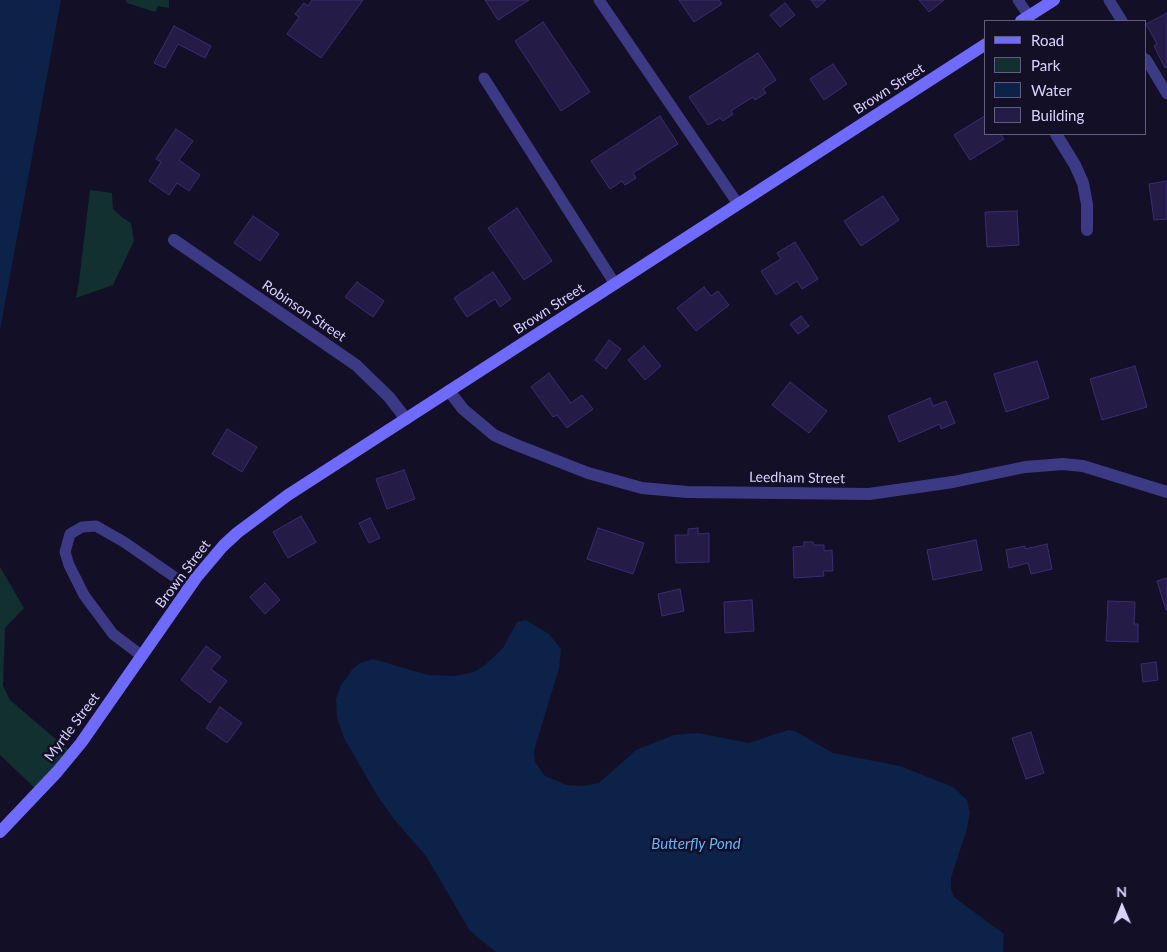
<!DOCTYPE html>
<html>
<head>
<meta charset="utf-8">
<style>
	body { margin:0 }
	#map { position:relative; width:1167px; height:952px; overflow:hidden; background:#130f26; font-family:Lato,sans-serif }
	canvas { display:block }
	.legend { position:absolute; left:984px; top:20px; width:162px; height:115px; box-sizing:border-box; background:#130f26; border:1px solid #625e7d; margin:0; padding:6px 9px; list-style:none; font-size:15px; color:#d9d4ff }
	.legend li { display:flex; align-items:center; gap:10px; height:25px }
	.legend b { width:25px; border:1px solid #625e7d }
	.north { position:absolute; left:1097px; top:882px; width:50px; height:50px; -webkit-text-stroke:4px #130f26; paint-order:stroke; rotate:359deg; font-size:14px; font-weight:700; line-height:20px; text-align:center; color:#d9d4ff }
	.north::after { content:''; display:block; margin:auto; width:18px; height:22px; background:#d9d4ff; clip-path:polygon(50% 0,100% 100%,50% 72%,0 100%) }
</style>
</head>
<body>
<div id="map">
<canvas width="1167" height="952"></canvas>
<ul class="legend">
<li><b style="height:6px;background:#6f6bff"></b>Road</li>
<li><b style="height:14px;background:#12302f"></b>Park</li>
<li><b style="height:14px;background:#0c2248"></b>Water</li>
<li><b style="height:14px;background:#241b47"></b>Building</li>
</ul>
<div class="north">N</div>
</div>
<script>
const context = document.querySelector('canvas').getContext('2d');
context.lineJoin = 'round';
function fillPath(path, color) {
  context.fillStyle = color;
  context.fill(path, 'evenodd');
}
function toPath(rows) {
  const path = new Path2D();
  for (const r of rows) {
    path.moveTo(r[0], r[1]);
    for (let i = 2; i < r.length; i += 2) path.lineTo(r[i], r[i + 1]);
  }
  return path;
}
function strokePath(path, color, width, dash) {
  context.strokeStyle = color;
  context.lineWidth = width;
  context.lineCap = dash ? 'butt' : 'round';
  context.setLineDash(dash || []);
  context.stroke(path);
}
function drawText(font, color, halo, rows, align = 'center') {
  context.font = font + ' Lato,sans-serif';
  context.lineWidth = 5;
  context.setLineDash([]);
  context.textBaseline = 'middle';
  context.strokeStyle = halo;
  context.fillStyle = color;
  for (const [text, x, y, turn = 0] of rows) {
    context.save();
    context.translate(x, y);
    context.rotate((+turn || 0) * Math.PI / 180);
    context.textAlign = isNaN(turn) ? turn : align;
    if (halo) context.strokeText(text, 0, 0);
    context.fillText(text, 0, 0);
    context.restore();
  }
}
fillPath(toPath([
	[126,0,169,0,169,8,158,6,155,12,127,3],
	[90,190,112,193,113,209,123,218,131,223,134,241,113,285,76,298,79,282],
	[0,567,24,608,5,628,3,686,10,700,72,753,38,791,0,755]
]), '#12302f');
fillPath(toPath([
	[0,0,61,0,0,330],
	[526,620,549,634,561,649,559,668,534,751,535,762,545,776,567,785,584,786,599,783,636,750,674,735,698,733,749,743,788,730,795,731,833,753,900,766,953,787,967,800,970,813,966,832,951,878,951,889,954,897,1004,934,1003,952,496,952,470,931,426,856,394,819,378,797,344,738,337,717,336,699,341,685,352,670,360,663,373,659,428,675,455,676,474,672,485,665,503,648,517,622]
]), '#0c2248');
const building = toPath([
	[312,0,363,0,321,58,287,34,299,17,295,14,304,3,308,6,312,0],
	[485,0,529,0,498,20,485,0],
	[679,0,719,0,722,4,694,22,679,0],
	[811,0,826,0,817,8,811,0],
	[919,0,944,0,929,12,919,0],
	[785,3,795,15,780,27,770,15,785,3],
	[1167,13,1167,67,1165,68,1154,46,1157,44,1146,24,1167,13],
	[543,22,590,92,561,111,515,41,543,22],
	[174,26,211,46,205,58,178,44,165,68,154,63,174,26],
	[758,53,776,80,763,89,766,93,755,100,753,97,731,111,733,114,723,121,720,118,708,125,689,97,758,53],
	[833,64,847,84,824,100,810,79,833,64],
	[986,115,986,134,1000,134,1004,139,970,160,954,135,986,115],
	[660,116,678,144,633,173,636,178,625,185,622,181,610,189,591,161,660,116],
	[176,129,193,141,179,160,200,175,189,191,177,183,169,195,149,181,161,162,156,159,176,129],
	[1167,181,1167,219,1154,220,1149,184,1167,181],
	[883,196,899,220,861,246,844,221,883,196],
	[517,208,552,261,524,280,488,228,517,208],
	[1017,211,1019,245,987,247,985,212,1017,211],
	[253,216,279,234,260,261,234,243,253,216],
	[795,242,818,279,802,289,797,281,776,295,761,271,781,259,777,253,795,242],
	[493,272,511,299,500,307,495,299,467,317,454,298,493,272],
	[357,282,384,301,373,317,345,297,357,282],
	[704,287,711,296,718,291,729,305,696,331,677,308,704,287],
	[801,316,809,326,798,334,790,324,801,316],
	[609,340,621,349,606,369,595,360,609,340],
	[644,346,661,366,645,380,628,360,644,346],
	[1037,361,1049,398,1006,412,994,374,1037,361],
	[1135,366,1147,407,1102,420,1090,379,1135,366],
	[549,373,571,403,582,395,593,409,567,428,557,415,553,417,531,387,549,373],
	[790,382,827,411,809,433,772,405,790,382],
	[930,398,933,406,946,401,955,423,941,429,940,424,899,442,888,416,930,398],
	[227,429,257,447,242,472,212,454,227,429],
	[404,470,415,499,387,509,376,479,404,470],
	[301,516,316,542,288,558,273,532,301,516],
	[370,518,380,538,369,543,359,523,370,518],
	[598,528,644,543,633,574,587,559,598,528],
	[698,528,698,534,709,533,709,562,676,563,675,535,688,535,688,529,698,528],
	[976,540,982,570,933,580,927,550,976,540],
	[804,542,813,542,814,545,824,545,824,551,832,550,833,571,823,571,824,576,794,578,793,547,804,546,804,542],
	[1047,544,1052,569,1031,574,1028,563,1009,568,1006,550,1025,546,1025,549,1047,544],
	[1167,578,1167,610,1166,610,1157,581,1167,578],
	[265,583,280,600,265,614,250,597,265,583],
	[680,589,684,611,662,616,658,594,680,589],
	[752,600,754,631,725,633,724,602,752,600],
	[1108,601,1135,602,1134,624,1138,624,1138,642,1106,641,1108,601],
	[206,646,221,657,211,669,227,681,210,703,181,680,206,646],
	[1156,662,1158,680,1143,682,1141,664,1156,662],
	[220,707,242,723,227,743,206,728,220,707],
	[1031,732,1044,773,1026,779,1012,738,1031,732]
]);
fillPath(building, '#241b47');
strokePath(building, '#3b2d73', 1);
strokePath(toPath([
	[599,0,738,204],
	[1018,0,1029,16],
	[1109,0,1122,21],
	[1146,59,1167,94],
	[484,78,615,284],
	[142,656,113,634,84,595,69,565,65,552,70,534,82,527,96,526,124,542,189,587]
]), '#3d3a85', 11);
strokePath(toPath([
	[1056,134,1075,165,1083,183,1087,204,1087,230],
	[174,240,356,365,389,397,406,419],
	[449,391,463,409,494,435,514,444,588,473,642,488,687,492,869,494,953,482,1025,467,1063,464,1083,466,1167,492]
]), '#3d3a85', 12);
strokePath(toPath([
	[1021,21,1054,0],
	[0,832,57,772,81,743,196,578,223,546,237,533,288,495,986,44]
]), '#6f6bff', 12);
drawText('14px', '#d9d4ff', '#130f26', [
	["Brown Street",889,89,-33],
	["Brown Street",549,309,-33],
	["Robinson Street",304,311,34],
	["Leedham Street",797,478,1],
	["Brown Street",183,574,-53],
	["Myrtle Street",72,727,-53]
]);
drawText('italic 15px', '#62b6ff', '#130f26', [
	["Butterfly Pond",696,844]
]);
</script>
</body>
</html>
